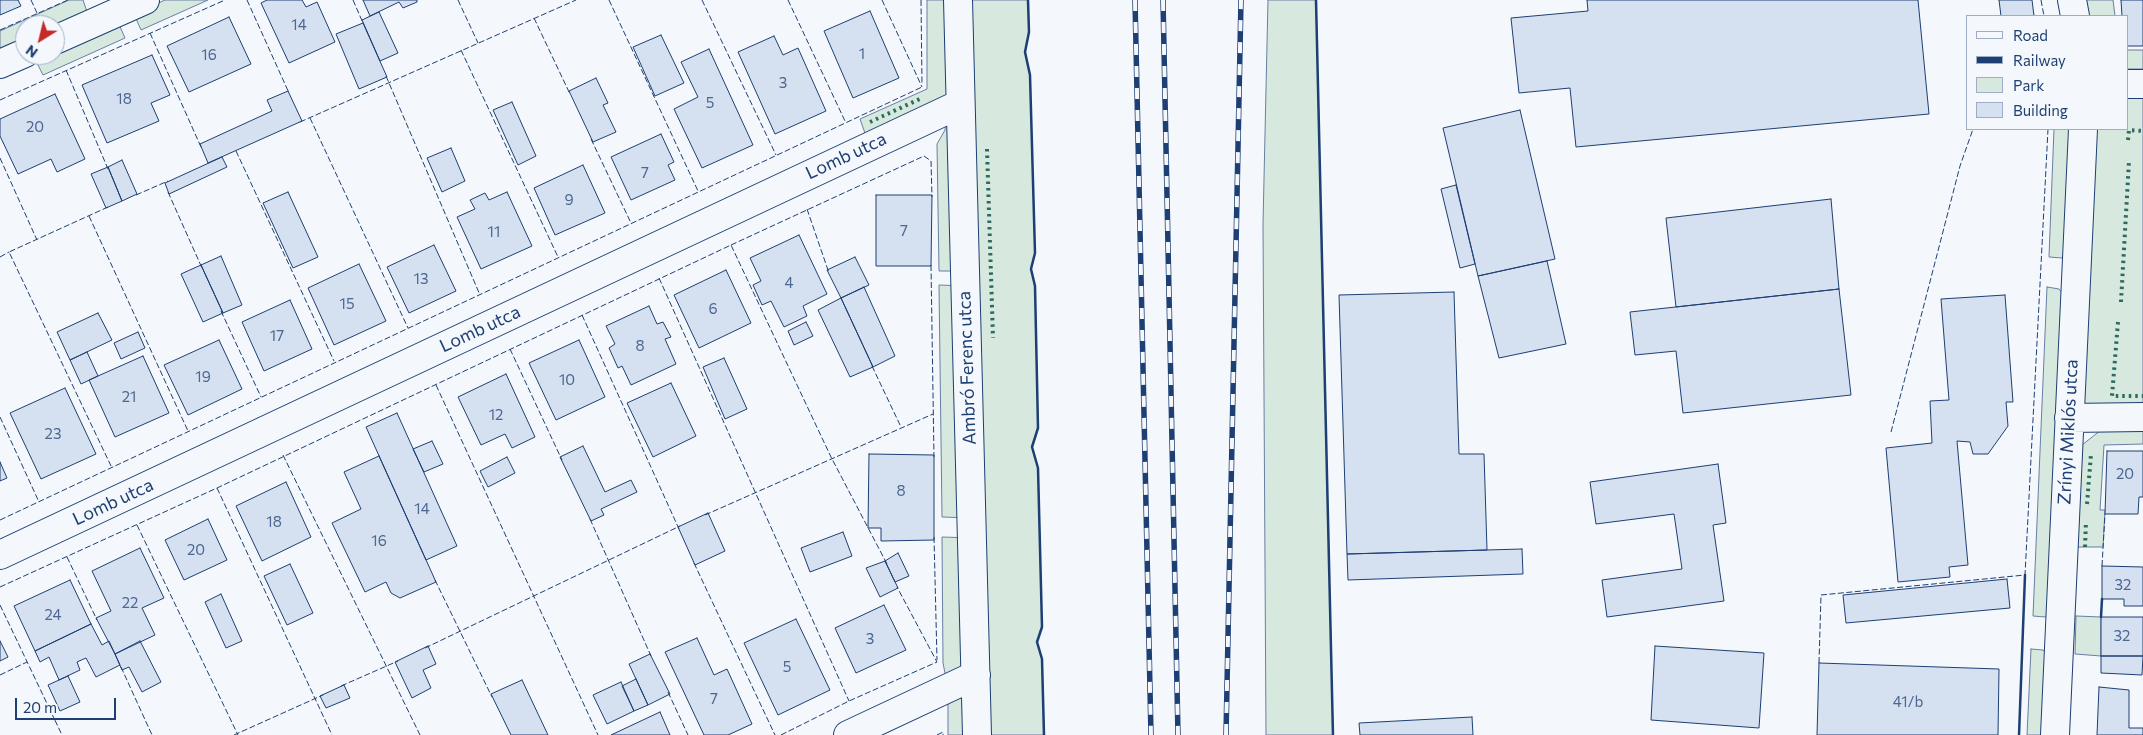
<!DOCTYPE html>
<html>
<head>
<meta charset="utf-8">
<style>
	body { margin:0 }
	#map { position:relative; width:2143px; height:735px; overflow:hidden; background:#f4f7fb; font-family:Commissioner,sans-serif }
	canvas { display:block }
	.legend { position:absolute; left:1966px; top:15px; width:162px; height:115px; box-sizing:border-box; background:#f4f7fb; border:1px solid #9eadc5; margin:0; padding:6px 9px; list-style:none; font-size:15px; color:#1d3f73 }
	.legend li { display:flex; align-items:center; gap:10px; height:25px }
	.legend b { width:25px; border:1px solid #9eadc5 }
	.north { position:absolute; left:15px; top:15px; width:50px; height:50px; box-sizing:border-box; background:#f4f7fb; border:1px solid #9eadc5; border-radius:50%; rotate:216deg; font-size:14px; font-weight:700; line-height:20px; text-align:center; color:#1d3f73 }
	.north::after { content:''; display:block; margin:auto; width:18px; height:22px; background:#c62828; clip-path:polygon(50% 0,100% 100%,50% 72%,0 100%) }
	.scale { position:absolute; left:15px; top:698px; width:101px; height:22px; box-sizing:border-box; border:2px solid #1d3f73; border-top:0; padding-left:6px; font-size:15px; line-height:18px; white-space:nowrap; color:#1d3f73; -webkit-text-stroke:4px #f4f7fb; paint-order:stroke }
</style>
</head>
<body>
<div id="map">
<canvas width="2143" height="735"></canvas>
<ul class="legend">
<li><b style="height:6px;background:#f4f7fb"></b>Road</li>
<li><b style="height:6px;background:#1d3f73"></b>Railway</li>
<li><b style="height:14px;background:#d7e8df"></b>Park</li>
<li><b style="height:14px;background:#d5e0f0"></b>Building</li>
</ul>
<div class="north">N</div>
<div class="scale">20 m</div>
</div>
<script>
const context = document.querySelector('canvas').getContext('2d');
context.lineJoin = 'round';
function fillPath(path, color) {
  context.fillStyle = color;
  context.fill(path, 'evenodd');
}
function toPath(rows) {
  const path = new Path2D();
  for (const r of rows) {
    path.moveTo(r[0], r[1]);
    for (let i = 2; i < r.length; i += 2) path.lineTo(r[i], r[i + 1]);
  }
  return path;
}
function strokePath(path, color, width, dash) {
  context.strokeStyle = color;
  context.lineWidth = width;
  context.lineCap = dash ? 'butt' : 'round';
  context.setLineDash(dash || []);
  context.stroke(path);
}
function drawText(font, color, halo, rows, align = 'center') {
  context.font = font + ' Commissioner,sans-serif';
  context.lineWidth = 4;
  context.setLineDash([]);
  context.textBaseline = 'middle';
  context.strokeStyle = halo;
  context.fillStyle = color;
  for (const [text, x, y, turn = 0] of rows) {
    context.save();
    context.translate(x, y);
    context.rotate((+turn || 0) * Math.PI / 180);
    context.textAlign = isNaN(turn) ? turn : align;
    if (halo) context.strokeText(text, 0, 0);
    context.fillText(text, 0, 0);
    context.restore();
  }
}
const green = toPath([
	[69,0,83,0,88,15,55,25,25,25,25,43,0,53,0,31,69,0],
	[165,0,208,0,141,30,134,14,165,0],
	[927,0,1028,0,1029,32,1025,52,1030,75,1035,253,1031,269,1035,286,1038,428,1032,447,1038,468,1042,627,1037,642,1042,659,1044,735,948,735,948,688,943,663,942,537,972,538,971,518,942,517,939,285,964,286,965,271,939,271,937,144,945,130,946,111,866,136,860,119,927,89,927,0],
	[1268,0,1316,0,1333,735,1266,735,1263,224,1268,0],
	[2085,0,2113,0,2115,16,2088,16,2085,0],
	[118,22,125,38,43,75,35,59,43,55,55,55,55,50,118,22],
	[2127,50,2143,50,2143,69,2127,69,2127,50],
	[2127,84,2143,84,2143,417,2069,418,2083,129,2127,129,2127,84],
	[2054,129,2073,129,2068,247,2062,258,2049,257,2054,129],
	[2047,287,2059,289,2067,299,2052,608,2045,617,2033,616,2047,287],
	[2101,430,2143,430,2143,444,2104,445,2100,510,2105,510,2103,547,2075,547,2082,445,2101,430],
	[2076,616,2101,617,2101,656,2075,654,2076,616],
	[2031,649,2043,650,2049,657,2045,735,2027,735,2031,649]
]);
fillPath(green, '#d7e8df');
strokePath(green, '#687fa3', 1);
const building = toPath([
	[0,0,18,0,21,6,0,15,0,0],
	[267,0,302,0,306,7,317,2,335,42,289,63,261,3,267,0],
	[363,0,417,0,417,2,403,8,399,2,370,16,363,0],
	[1587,0,1918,0,1929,114,1576,147,1570,88,1519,93,1511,18,1588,11,1587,0],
	[1999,0,2032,0,2034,16,2001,16,1999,0],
	[2121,0,2143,0,2143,46,2127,46,2127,16,2122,16,2121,0],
	[870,11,899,78,853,98,824,31,870,11],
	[379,12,398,53,380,61,362,20,379,12],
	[229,17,251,64,189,92,167,46,229,17],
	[363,23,387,77,359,89,336,34,363,23],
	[661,35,684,83,655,96,633,47,661,35],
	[774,36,783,55,798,48,826,111,775,134,738,52,774,36],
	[709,49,753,145,702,168,674,109,698,97,681,62,709,49],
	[152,55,170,95,151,103,159,121,107,143,82,85,152,55],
	[596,78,608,103,603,105,616,132,593,142,569,91,596,78],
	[288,91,302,121,208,163,200,144,272,111,267,100,288,91],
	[55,94,85,159,57,172,51,159,18,174,0,136,0,119,55,94],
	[512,102,536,156,518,165,493,110,512,102],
	[1520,110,1555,259,1478,276,1443,128,1520,110],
	[661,134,674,162,668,165,675,180,631,200,611,157,661,134],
	[451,148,465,181,442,192,427,158,451,148],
	[222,157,227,167,169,194,165,183,222,157],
	[122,160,137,194,122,201,108,167,122,160],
	[583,165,605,213,555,235,534,188,583,165],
	[108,167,122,201,106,208,91,174,108,167],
	[1456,185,1475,264,1460,268,1441,189,1456,185],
	[288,192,318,257,293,268,263,203,288,192],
	[507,192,532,246,481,269,457,217,475,209,470,200,485,193,489,200,507,192],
	[876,195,932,195,931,266,876,266,876,195],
	[1831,199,1839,289,1676,307,1666,218,1831,199],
	[799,235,827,294,803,306,807,316,784,327,771,301,762,305,753,285,761,281,750,258,799,235],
	[434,245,456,291,409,313,387,267,434,245],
	[221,256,242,305,223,313,201,265,221,256],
	[855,257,869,285,841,298,827,270,855,257],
	[1547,261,1566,344,1499,358,1478,276,1547,261],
	[359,264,386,321,334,345,308,288,359,264],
	[201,265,223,313,203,322,181,274,201,265],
	[726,270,751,323,699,348,674,295,726,270],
	[864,287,895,356,873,367,841,298,864,287],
	[1839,289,1851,395,1683,413,1676,351,1635,355,1630,312,1839,289],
	[1454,292,1459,454,1484,454,1487,550,1347,554,1339,295,1454,292],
	[2005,295,2013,402,2006,402,2008,426,1988,454,1973,454,1970,442,1957,441,1968,565,1949,567,1950,577,1898,582,1886,448,1932,443,1930,401,1949,400,1941,299,2005,295],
	[841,298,873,367,850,377,818,310,841,298],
	[290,300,312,349,264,371,242,322,290,300],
	[649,306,657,324,663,322,671,337,665,339,676,364,631,385,622,366,618,368,609,348,615,344,606,326,649,306],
	[98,313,112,340,70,360,57,332,98,313],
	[806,322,813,336,794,345,788,331,806,322],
	[138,332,145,348,121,359,114,343,138,332],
	[219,340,242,389,188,415,164,365,219,340],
	[579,340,605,397,556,420,529,363,579,340],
	[87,352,98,376,81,384,70,360,87,352],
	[143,356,169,413,115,437,89,380,143,356],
	[724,358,747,409,725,419,703,367,724,358],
	[506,374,535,437,512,448,505,434,481,445,458,397,506,374],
	[671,383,696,436,653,457,627,403,671,383],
	[65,388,96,454,41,479,10,413,65,388],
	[397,413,457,546,426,560,366,427,397,413],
	[432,441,443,464,424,472,413,449,432,441],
	[583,446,605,492,631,480,637,492,601,509,604,515,591,521,560,457,583,446],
	[2107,451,2143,451,2143,497,2139,497,2138,514,2105,514,2107,451],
	[869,454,934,455,934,540,881,541,881,528,868,528,869,454],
	[379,456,436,582,400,598,391,593,386,582,365,592,332,523,361,509,344,472,379,456],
	[507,457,515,473,488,487,480,471,507,457],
	[0,462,7,478,0,481,0,462],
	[1718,464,1726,523,1713,525,1724,601,1607,617,1602,580,1682,569,1674,514,1596,524,1590,482,1718,464],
	[286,482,311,537,262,561,236,506,286,482],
	[708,513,725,551,695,565,678,527,708,513],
	[208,519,227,560,184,580,165,540,208,519],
	[843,532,852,556,810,572,801,548,843,532],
	[140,548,164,598,142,608,155,635,115,654,96,618,111,611,92,571,140,548],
	[1522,549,1523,574,1348,580,1347,554,1522,549],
	[898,553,909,576,895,582,885,561,898,553],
	[885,561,898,588,880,597,866,568,885,561],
	[290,564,313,613,287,625,264,576,290,564],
	[2102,566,2143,567,2143,606,2124,606,2124,599,2102,599,2102,566],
	[2007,579,2010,608,1846,623,1843,595,2007,579],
	[70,580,91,624,35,651,14,606,70,580],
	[221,594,242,641,226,648,205,602,221,594],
	[884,605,906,650,856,673,835,628,884,605],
	[2101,617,2143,617,2143,656,2101,656,2101,617],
	[796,619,830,690,778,715,744,643,796,619],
	[91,624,102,645,109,641,120,665,96,677,86,658,77,662,80,670,59,680,49,657,40,662,35,651,91,624],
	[697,638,714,675,727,669,752,724,728,735,704,735,665,652,697,638],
	[0,641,8,657,0,661,0,641],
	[140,641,161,682,142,692,129,667,122,670,115,654,140,641],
	[428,646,436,664,423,670,431,688,412,698,395,662,428,646],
	[1655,646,1764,653,1759,728,1651,720,1655,646],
	[650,654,670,694,648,705,629,664,650,654],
	[2101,656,2143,656,2142,675,2101,673,2101,656],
	[1819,663,1999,669,1998,735,1817,735,1819,663],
	[68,676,80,702,60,711,48,685,68,676],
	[636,679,648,705,634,711,622,686,636,679],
	[522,680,548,735,511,735,491,694,522,680],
	[621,682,634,711,607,724,593,695,621,682],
	[344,685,350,698,326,708,320,696,344,685],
	[2099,687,2129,690,2129,728,2143,728,2143,735,2097,735,2099,687],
	[660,712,670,735,611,735,660,712],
	[1472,717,1473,735,1360,735,1359,723,1472,717]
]);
fillPath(building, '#d5e0f0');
strokePath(building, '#1d3f73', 1);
const minor = toPath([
	[958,0,977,735],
	[2072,0,2075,16],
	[55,40,145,0],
	[0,64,25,53],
	[2127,84,2143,84],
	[2069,418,2143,417],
	[0,555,960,104],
	[848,735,976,675],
	[2055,735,2083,129]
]);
strokePath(minor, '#1d3f73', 30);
strokePath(minor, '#f4f7fb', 28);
const rail = toPath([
	[1135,0,1151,735],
	[1163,0,1178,735],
	[1226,735,1241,0]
]);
strokePath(rail, '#1d3f73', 5.5);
strokePath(rail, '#f4f7fb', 4, [11]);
strokePath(toPath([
	[870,122,922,98],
	[2128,140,2129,130,2143,131],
	[987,149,993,338],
	[2121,302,2129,161],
	[2118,322,2112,396,2143,396],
	[2087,504,2091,454],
	[2085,547,2086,521]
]), '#2c6c60', 4, [2.5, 4]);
strokePath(toPath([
	[31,0,37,13],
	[247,0,289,93],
	[353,0,363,23],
	[458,0,478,43],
	[609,0,698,191],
	[702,0,776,155],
	[788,0,845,121],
	[882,0,922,87],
	[921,0,922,84],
	[2041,0,2044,16],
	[534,18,570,94],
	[0,30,68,0],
	[150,33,201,147],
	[461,50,558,257],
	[66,70,108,169],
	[386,76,480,295],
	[0,100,225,0],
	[310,118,408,328],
	[300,122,576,0],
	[591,139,631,223],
	[236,151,334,361],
	[0,158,37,240],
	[168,192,202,268],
	[136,195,168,181],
	[108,207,9,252,112,468],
	[807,209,829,273],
	[89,216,188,431],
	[731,245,924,156,931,161,932,197],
	[0,257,9,252],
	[931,265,934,457],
	[659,278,849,701],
	[221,311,261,397],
	[582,315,679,529],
	[510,349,562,460],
	[872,366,901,427],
	[436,385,598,735],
	[0,417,39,502],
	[1891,432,1960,166,1973,129],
	[283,455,420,735],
	[217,488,332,735],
	[705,515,933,414],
	[590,519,651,656],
	[0,520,922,87],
	[137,525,238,735],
	[934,537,937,660],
	[67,557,97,620],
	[694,563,775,735],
	[2102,566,2105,514],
	[435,580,492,697],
	[0,587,217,488,731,245,831,457,887,564],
	[0,605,62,735],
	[425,648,680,526],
	[1819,663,1821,595,2025,575,2048,129],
	[121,667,152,735],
	[0,675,27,662],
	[341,686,398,661],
	[668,692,688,735],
	[234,735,323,695],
	[781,735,849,701,937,662,897,587],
	[937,735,943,732,943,735]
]), '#1d3f73', 1, [6, 2.5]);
strokePath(toPath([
	[1028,0,1029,32,1025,52,1030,75,1035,253,1031,269,1035,286,1038,428,1032,447,1038,468,1042,627,1037,642,1042,659,1044,735],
	[1316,0,1333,735],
	[2101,617,2102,599],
	[2019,735,2025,575]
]), '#1d3f73', 2.5);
drawText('15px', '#4b6792', null, [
	["14",299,25],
	["1",862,54],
	["16",209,55],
	["3",783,83],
	["18",124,99],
	["5",710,103],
	["20",35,127],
	["7",645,173],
	["9",569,200],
	["7",904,231],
	["11",494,232],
	["13",421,279],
	["4",789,283],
	["15",347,304],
	["6",713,309],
	["17",277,336],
	["8",640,346],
	["19",203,377],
	["10",567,380],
	["21",129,397],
	["12",496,415],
	["23",53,434],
	["20",2125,474],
	["8",901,491],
	["14",422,509],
	["18",274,522],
	["16",379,541],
	["20",196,550],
	["32",2123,585],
	["22",130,603],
	["24",53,615],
	["32",2122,636],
	["3",870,639],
	["5",787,667],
	["7",714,699],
	["41/b",1908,702]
]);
drawText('18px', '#1d3f73', '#f4f7fb', [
	["Lomb utca",846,156,-25],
	["Lomb utca",480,329,-25],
	["Ambró Ferenc utca",967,368,-92],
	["Zrínyi Miklós utca",2068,432,-87],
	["Lomb utca",113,502,-25]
]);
</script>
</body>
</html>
